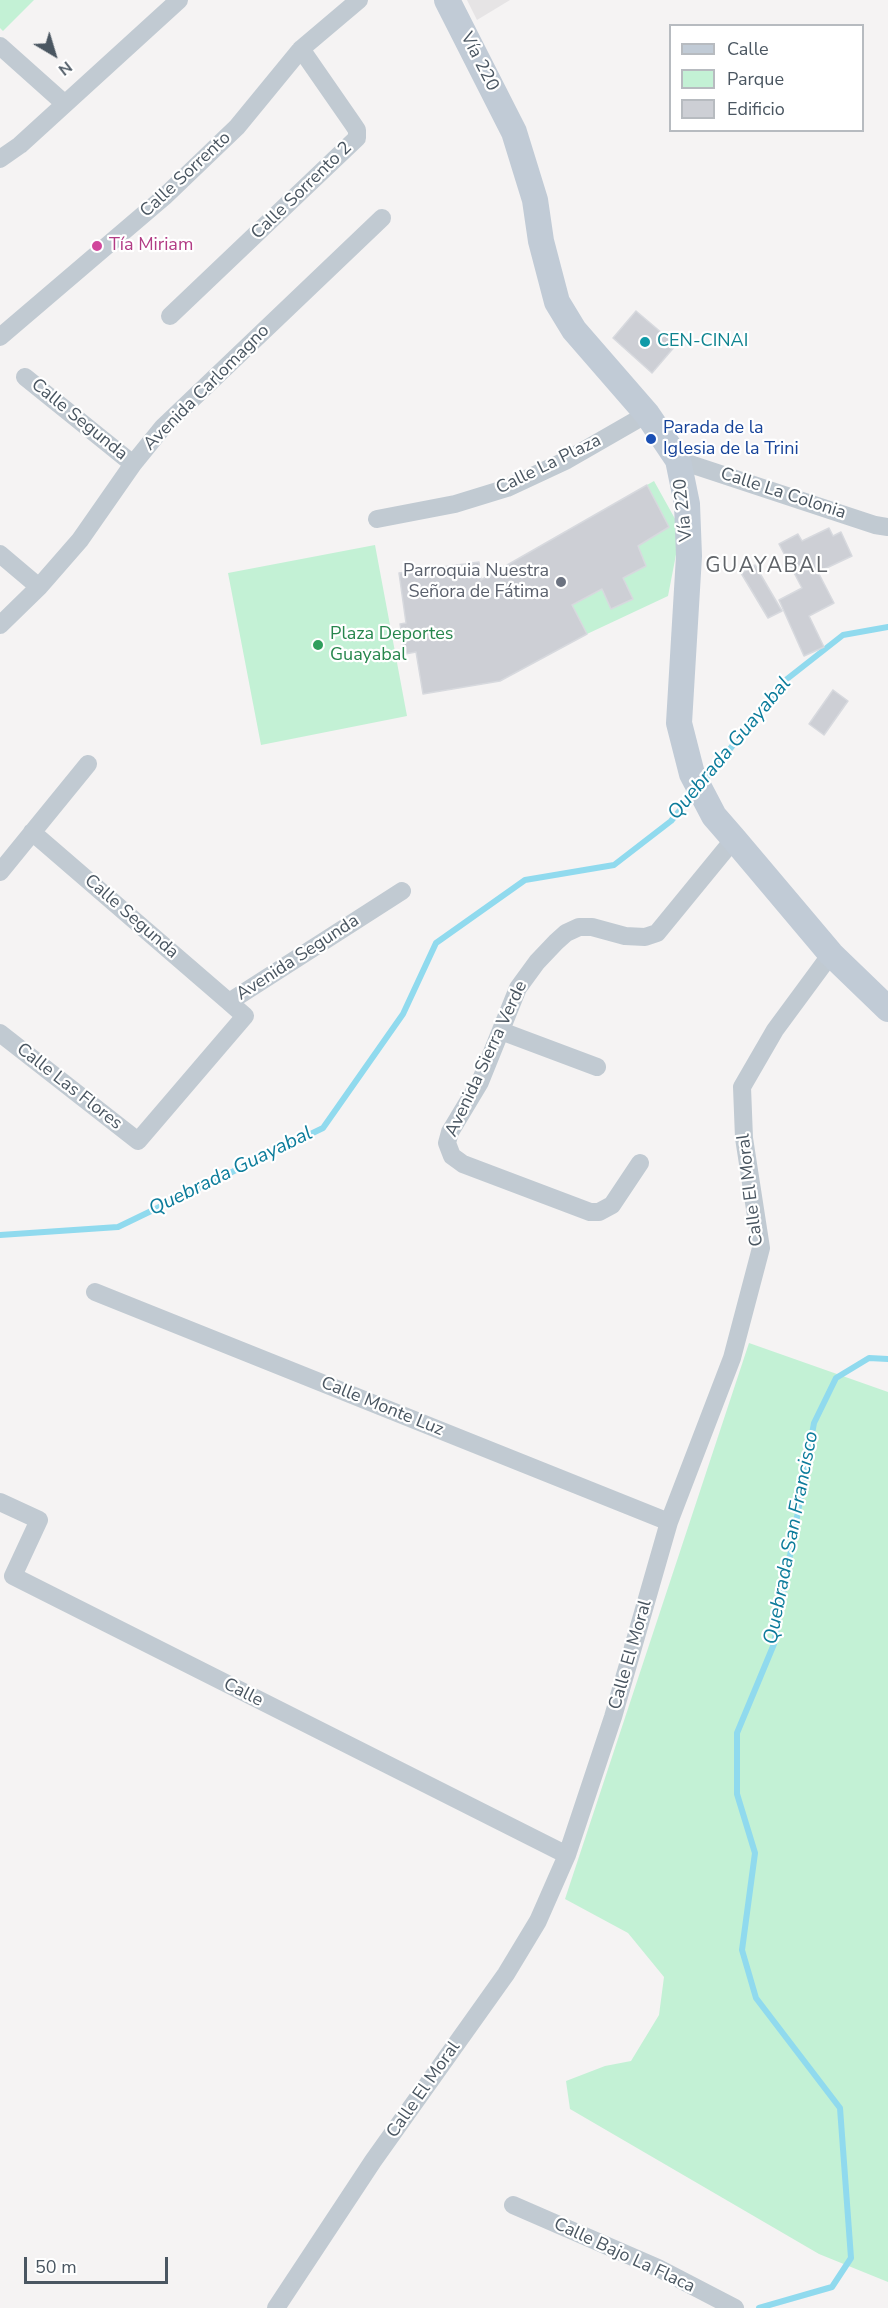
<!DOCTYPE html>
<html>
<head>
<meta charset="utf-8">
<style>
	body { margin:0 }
	#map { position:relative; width:888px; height:2308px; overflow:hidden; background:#f5f3f3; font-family:"Nunito Sans",sans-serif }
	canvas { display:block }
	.legend { position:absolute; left:669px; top:24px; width:195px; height:108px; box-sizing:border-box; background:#fff; border:2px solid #b7bbc0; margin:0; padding:8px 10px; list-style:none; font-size:18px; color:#4a5661 }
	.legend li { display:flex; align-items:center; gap:12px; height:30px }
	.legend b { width:30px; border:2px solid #b7bbc0 }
	.north { position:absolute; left:24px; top:24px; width:60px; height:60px; -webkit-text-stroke:4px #fff; paint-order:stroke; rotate:142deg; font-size:16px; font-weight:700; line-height:24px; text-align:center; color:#4a5661 }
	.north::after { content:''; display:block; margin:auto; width:21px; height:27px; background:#4a5661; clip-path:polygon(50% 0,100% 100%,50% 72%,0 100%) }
	.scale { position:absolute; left:24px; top:2257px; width:144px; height:27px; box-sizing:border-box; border:3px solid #4a5661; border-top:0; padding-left:8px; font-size:18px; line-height:21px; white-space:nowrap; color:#4a5661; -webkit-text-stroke:4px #fff; paint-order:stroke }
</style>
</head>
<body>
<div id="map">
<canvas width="888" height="2308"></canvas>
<ul class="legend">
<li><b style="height:8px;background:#c1cbd6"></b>Calle</li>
<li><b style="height:16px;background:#c3f1d5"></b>Parque</li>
<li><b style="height:16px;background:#cdcfd5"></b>Edificio</li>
</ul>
<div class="north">N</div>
<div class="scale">50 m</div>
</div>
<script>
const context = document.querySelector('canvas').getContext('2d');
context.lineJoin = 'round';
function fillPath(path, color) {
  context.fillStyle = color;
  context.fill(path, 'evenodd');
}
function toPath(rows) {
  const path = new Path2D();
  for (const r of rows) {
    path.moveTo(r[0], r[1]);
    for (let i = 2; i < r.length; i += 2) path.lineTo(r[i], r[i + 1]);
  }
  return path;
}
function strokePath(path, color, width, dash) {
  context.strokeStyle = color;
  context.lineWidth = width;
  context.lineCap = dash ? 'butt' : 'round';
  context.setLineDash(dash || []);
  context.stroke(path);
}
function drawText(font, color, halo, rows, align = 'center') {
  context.font = font + ' "Nunito Sans",sans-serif';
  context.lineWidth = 4.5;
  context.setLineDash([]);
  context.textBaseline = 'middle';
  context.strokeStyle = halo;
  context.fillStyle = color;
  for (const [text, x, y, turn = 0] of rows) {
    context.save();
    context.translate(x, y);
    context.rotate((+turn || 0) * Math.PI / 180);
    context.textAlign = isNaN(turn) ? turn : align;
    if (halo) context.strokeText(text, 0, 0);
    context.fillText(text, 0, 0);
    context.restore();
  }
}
fillPath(toPath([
	[467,0,510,0,477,20]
]), '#e6e4e5');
fillPath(toPath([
	[0,0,34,0,3,31,0,28],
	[654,481,679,526,680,534,668,596,587,634,572,605,602,589,611,608,623,578,646,566,638,546,647,485],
	[375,545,407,716,261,745,228,573],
	[749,1343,888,1392,888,2282,819,2254,570,2109,566,2081,605,2066,631,2061,659,2015,664,1977,628,1933,565,1899]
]), '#c3f1d5');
strokePath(toPath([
	[703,782,787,679,843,635,888,627],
	[0,1235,118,1227,323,1128,403,1014,436,943,525,880,614,865,671,821,695,792],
	[759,2308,832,2287,851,2258,840,2108,756,1998,742,1950,755,1853,737,1794,737,1733,774,1644,814,1423,836,1378,869,1358,888,1359]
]), '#90daee', 6);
const building = toPath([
	[636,311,676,345,652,373,613,338,636,311],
	[647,485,669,527,638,546,646,566,623,578,633,599,611,609,602,589,572,605,587,634,500,681,423,694,416,652,405,654,400,624,406,623,399,573,479,562,481,580,647,485],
	[829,528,833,536,841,532,852,556,818,572,834,603,809,616,824,647,804,656,779,600,802,588,779,544,798,534,802,541,829,528],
	[755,565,782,611,768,618,741,573,755,565],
	[833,690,848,701,824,735,809,724,833,690]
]);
fillPath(building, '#cdcfd5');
strokePath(building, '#d7d9de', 1.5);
strokePath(toPath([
	[0,46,65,104],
	[0,159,20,145,179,0],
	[170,316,357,138,357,130,353,124,301,49],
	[0,337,164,197,237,127,301,49,359,0],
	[25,377,133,464],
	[678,460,875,525,888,527],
	[377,519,455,504,507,488,567,460,647,414],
	[0,554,39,587],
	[0,625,39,587,80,540,133,464,163,427,382,218],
	[32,832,229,1002],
	[0,872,88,764],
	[501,1031,597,1067],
	[0,1033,138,1141,245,1016,229,1002,402,891],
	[640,1163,612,1205,599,1212,590,1212,463,1164,452,1156,447,1143,450,1132,480,1082,518,988,537,962,556,942,566,933,579,927,592,927,625,936,645,937,657,933,734,839],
	[95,1292,669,1522],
	[0,1502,39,1520,13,1576,567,1855],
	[513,2205,658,2268,735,2308],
	[276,2308,373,2161,506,1974,538,1921,567,1855,613,1717,669,1522,732,1358,761,1248,744,1138,742,1087,775,1030,831,954]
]), '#c1cad2', 18);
strokePath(toPath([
	[447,0,514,132,535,200,541,241,557,302,574,330,647,414,678,460,687,504,689,556,679,723,692,774,714,816,734,839,831,954,888,1009]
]), '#c1cbd6', 26);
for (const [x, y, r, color] of [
	[97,246,6,"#d1479c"],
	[645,342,6,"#0f9aa8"],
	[651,439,6,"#1a4fb4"],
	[561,582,6,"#6b7280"],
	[318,645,6,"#2e9e5b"]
]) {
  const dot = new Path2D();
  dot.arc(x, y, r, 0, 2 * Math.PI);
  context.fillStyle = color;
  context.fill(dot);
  strokePath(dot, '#fff', 2);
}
drawText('18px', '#4a5661', '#fff', [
	["Vía 220",479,62,63],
	["Calle Sorrento",186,175,-43],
	["Calle Sorrento 2",302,191,-44],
	["Avenida Carlomagno",207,388,-45],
	["Calle Segunda",79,420,39],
	["Calle La Plaza",549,465,-26],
	["Calle La Colonia",783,494,18],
	["Vía 220",684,510,-96],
	["Calle Segunda",131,917,41],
	["Avenida Segunda",298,958,-33],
	["Avenida Sierra Verde",487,1059,-65],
	["Calle Las Flores",69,1087,38],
	["Calle El Moral",751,1190,-97],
	["Calle Monte Luz",382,1407,22],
	["Calle El Moral",631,1655,-74],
	["Calle",243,1693,27],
	["Calle El Moral",424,2090,-55],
	["Calle Bajo La Flaca",624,2256,25]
]);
drawText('18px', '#b23c85', '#fff', [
	["Tía Miriam",109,246]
], 'left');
drawText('18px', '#0d838f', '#fff', [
	["CEN-CINAI",657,342]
], 'left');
drawText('18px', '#164399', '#fff', [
	["Parada de la",663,429],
	["Iglesia de la Trini",663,450]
], 'left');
drawText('18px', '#5b616d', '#fff', [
	["Parroquia Nuestra",549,572],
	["Señora de Fátima",549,593]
], 'right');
drawText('18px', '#27864d', '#fff', [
	["Plaza Deportes",330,635],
	["Guayabal",330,656]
], 'left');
drawText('italic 20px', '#0c7c9b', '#fff', [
	["Quebrada Guayabal",730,749,-50],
	["Quebrada Guayabal",231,1172,-26],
	["Quebrada San Francisco",792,1538,-79]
]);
context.letterSpacing = '1.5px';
drawText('21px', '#5f6368', '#fff', [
	["GUAYABAL",767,567]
]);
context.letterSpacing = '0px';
</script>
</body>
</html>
